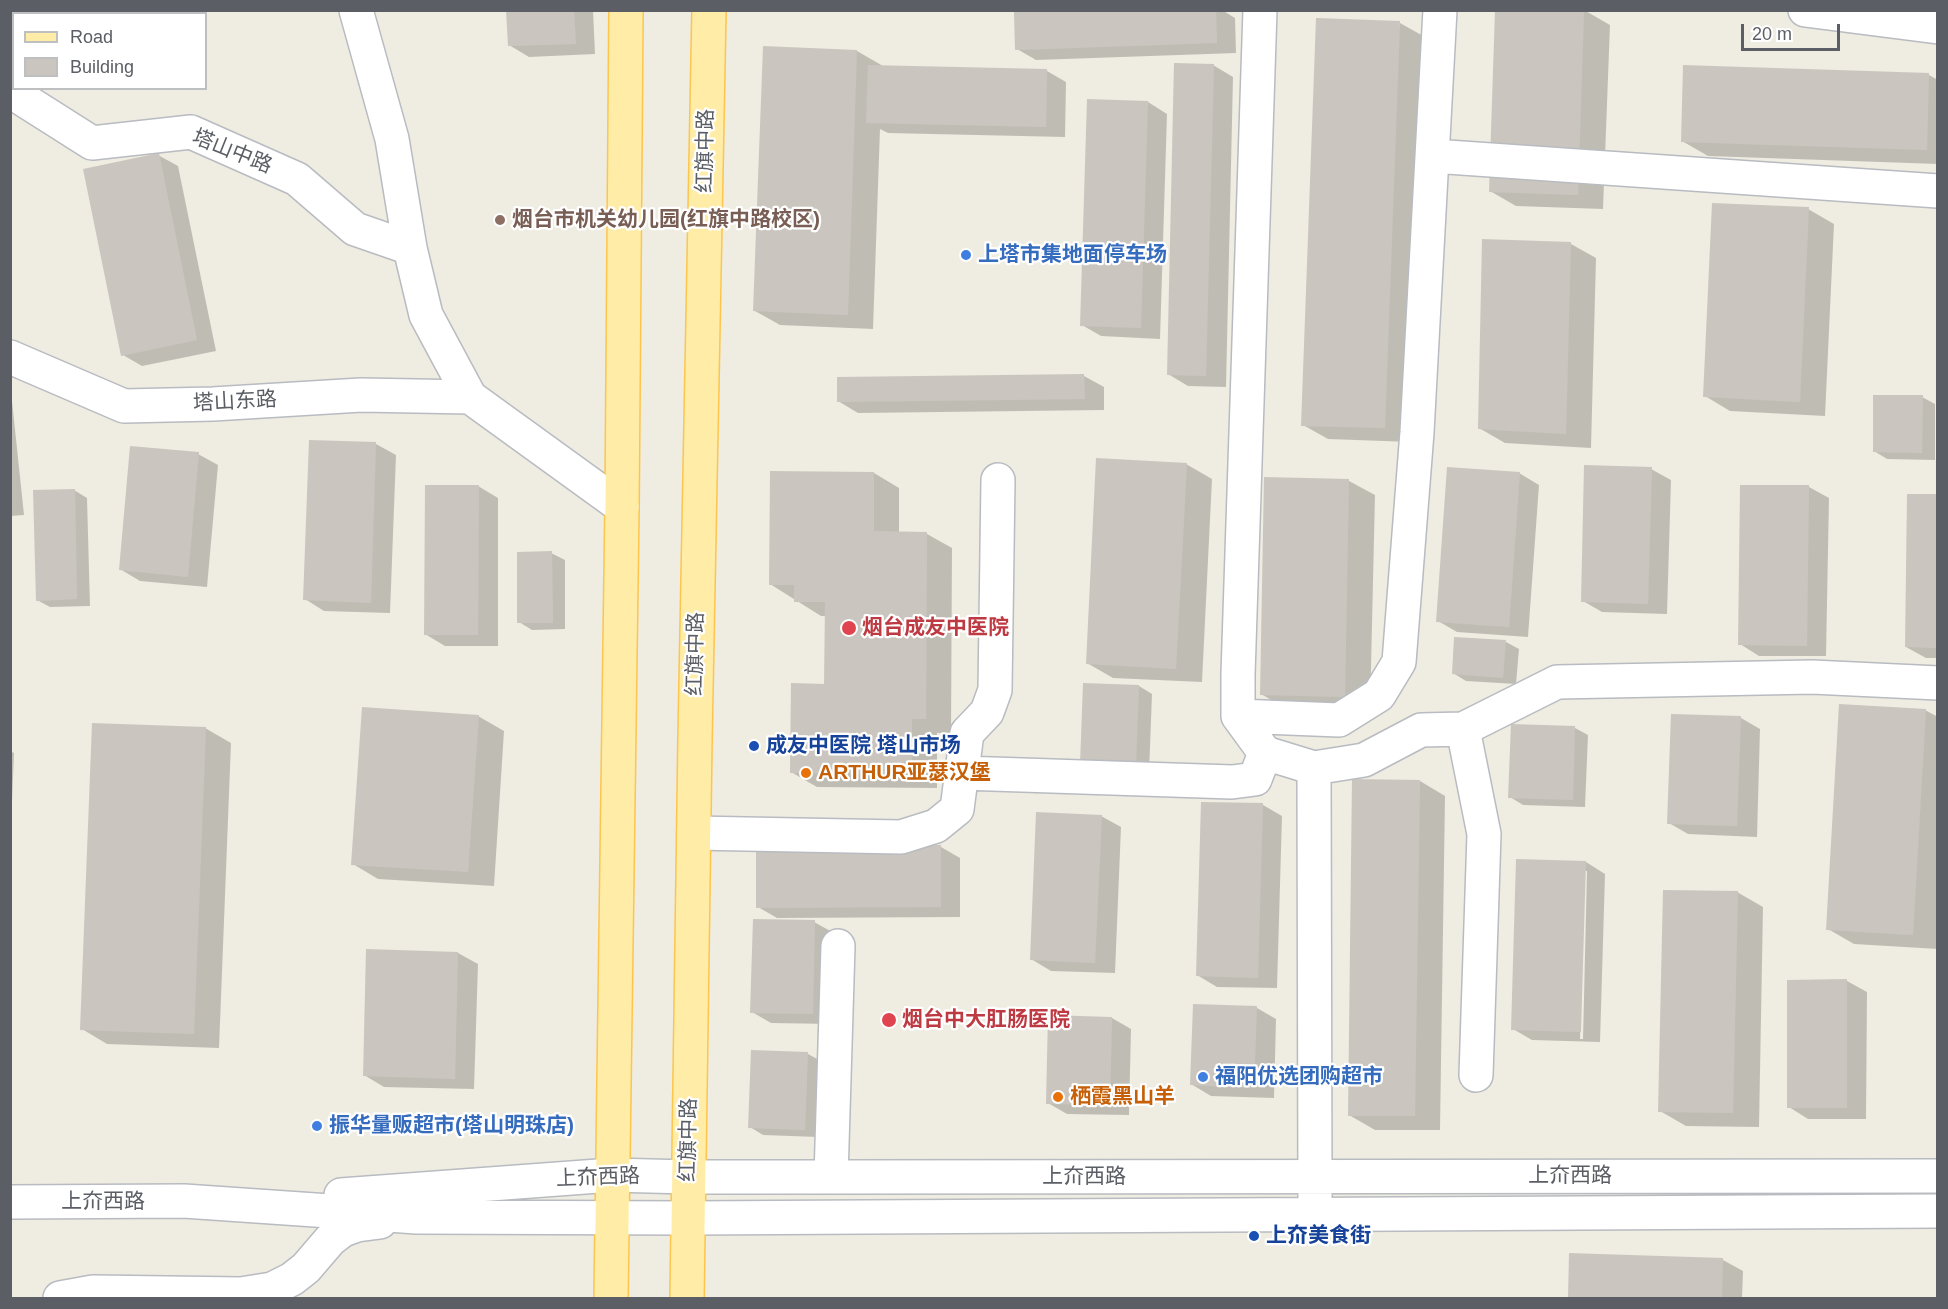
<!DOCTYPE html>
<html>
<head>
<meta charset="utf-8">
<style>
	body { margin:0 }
	#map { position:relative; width:1948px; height:1309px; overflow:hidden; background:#efece2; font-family:Helvetica,sans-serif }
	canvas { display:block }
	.frame { position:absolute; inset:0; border:12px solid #5b5f65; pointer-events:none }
	.legend { position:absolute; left:12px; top:12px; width:195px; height:78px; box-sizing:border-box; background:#fff; border:2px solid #bdbfc1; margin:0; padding:8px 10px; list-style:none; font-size:18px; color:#5b5f65 }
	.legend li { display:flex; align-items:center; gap:12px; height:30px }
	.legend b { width:30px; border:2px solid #bdbfc1 }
	.scale { position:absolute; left:1741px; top:24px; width:99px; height:27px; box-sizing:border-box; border:3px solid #5b5f65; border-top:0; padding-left:8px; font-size:18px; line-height:21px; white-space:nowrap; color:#5b5f65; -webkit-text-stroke:4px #fff; paint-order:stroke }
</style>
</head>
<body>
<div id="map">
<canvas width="1948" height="1309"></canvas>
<div class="frame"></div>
<ul class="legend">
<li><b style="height:8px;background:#ffeda7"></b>Road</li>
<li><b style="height:16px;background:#cac6bf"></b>Building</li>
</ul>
<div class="scale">20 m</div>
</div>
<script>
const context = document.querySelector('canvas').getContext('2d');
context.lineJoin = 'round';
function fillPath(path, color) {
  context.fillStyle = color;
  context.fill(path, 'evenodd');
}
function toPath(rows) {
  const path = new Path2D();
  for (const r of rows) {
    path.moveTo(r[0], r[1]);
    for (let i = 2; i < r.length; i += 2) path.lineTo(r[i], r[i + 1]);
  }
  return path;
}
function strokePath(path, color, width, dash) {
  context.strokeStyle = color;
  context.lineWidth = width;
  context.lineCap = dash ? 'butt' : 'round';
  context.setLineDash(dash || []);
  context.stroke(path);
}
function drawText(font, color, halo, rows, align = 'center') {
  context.font = font + ' Helvetica,"Noto Sans SC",sans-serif';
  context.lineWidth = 4.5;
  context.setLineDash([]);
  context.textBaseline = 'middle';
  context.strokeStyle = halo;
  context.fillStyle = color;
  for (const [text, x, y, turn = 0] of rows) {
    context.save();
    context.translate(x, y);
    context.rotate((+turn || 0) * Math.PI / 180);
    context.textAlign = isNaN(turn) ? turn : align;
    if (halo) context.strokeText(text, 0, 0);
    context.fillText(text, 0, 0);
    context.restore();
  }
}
fillPath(toPath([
	[50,10,137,10,137,14,50,14],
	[508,10,593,10,595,54,529,57,509,45],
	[834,10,950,10,950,12],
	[1103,10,1222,10,1235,18,1236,53,1036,60,1017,49],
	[1496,10,1584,10,1610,25,1603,209,1516,206,1490,191],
	[1400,23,1425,37,1411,442,1328,439,1303,425],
	[764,48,857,51,883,66,1047,71,1066,82,1065,137,888,133,880,129,873,329,780,325,755,311],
	[1213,65,1233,77,1226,387,1188,386,1168,374],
	[1929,75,1938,80,1938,164,1708,156,1682,141],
	[1148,102,1167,114,1160,339,1101,336,1082,325],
	[158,155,178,166,216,351,142,366,123,355],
	[1808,209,1834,224,1825,416,1730,411,1705,396],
	[1571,244,1596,258,1591,448,1505,443,1479,428],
	[1084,376,1104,387,1104,410,858,413,838,401],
	[10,382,24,515,10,516],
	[1922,397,1935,404,1935,460,1887,459,1874,451],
	[310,442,376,444,396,455,390,613,324,611,305,599],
	[198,454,218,465,207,587,140,581,120,569],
	[1186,464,1212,479,1202,682,1113,678,1087,663],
	[1651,469,1671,480,1667,614,1602,612,1583,601],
	[874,473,899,488,899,533,927,534,952,548,951,733,937,733,937,788,817,787,791,772,826,685,826,616,821,616,770,584],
	[1519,473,1539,485,1528,637,1457,632,1438,621],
	[1265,479,1349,481,1375,495,1370,711,1287,709,1261,694],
	[478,486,498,498,498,646,445,646,425,634],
	[1742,486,1809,487,1829,498,1826,656,1759,656,1740,644],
	[74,490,87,498,90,606,50,607,37,600],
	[1938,496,1938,658,1926,658,1906,647],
	[551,553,565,560,565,629,532,630,519,622],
	[1506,642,1519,649,1516,684,1466,681,1453,673],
	[1139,686,1152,694,1149,773,1095,771],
	[1925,710,1938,717,1938,949,1854,944,1828,929],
	[478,716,504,731,494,886,378,879,353,864],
	[1741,718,1760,729,1757,837,1688,834,1669,823],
	[205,728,231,743,219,1048,107,1044,82,1029],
	[1575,728,1588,735,1585,807,1523,805,1510,797],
	[10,751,14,753,10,851],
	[1420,781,1445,796,1440,1130,1375,1130,1349,1115],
	[1263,805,1282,816,1277,988,1217,987,1197,975],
	[1101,816,1121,827,1115,973,1051,971,1031,959],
	[941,847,960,858,960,917,777,918,758,907],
	[1586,862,1605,874,1600,1042,1532,1040,1513,1029],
	[1584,871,1587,871,1583,1039,1580,1039],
	[1737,892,1763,907,1759,1127,1686,1126,1660,1111],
	[814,922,834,933,832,1024,771,1023,752,1012],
	[367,951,458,953,478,964,474,1089,384,1087,364,1075],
	[1847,981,1867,992,1866,1119,1808,1119,1789,1107],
	[1257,1008,1276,1019,1274,1098,1211,1096,1191,1084],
	[1112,1018,1131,1029,1129,1115,1067,1114,1048,1103],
	[808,1054,821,1061,818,1137,763,1135,750,1127],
	[1571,1254,1723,1260,1743,1271,1742,1298,1569,1298]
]), '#0003');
fillPath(toPath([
	[49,10,117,10,117,14,49,14],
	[506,10,574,10,576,44,508,46],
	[1059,10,1216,10,1217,43,1015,50,1014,12],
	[1495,10,1584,10,1578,195,1489,192],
	[1316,18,1400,21,1385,428,1301,426],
	[763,46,857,50,848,315,753,311],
	[1174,63,1214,64,1206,376,1167,375],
	[868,65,1047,69,1046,127,866,123],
	[1683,65,1929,73,1927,150,1681,142],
	[1087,99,1148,101,1141,328,1080,326],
	[159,153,197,340,121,356,83,169],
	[1712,203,1809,207,1800,402,1703,397],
	[1482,239,1571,242,1566,434,1478,429],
	[1084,374,1085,399,837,402,837,377],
	[1873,395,1923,395,1922,453,1873,452],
	[309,440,376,442,371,603,303,600],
	[130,446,199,452,188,577,119,570],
	[1096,458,1187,463,1176,669,1086,664],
	[1584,465,1652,467,1648,604,1581,602],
	[1447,467,1520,472,1509,627,1436,622],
	[770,471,874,472,874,531,927,532,926,719,912,719,912,774,790,773,791,683,824,684,825,602,794,602,794,585,769,585],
	[1264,477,1349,479,1345,697,1260,695],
	[425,485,479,485,478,635,424,635],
	[1740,485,1809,485,1807,646,1738,645],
	[75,489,77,599,36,601,33,490],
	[1907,494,1938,494,1938,648,1905,647],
	[552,551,553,623,517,623,517,552],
	[1454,637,1506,640,1503,678,1452,674],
	[1083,683,1139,685,1136,766,1080,764],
	[1839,704,1926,709,1913,935,1826,930],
	[362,707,479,715,468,872,351,865],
	[1671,714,1741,716,1737,826,1667,824],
	[92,723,206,727,194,1034,80,1030],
	[1511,724,1575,726,1573,800,1508,798],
	[1352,779,1420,780,1415,1116,1348,1116],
	[1201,802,1263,803,1258,978,1196,976],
	[1036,812,1102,815,1095,963,1030,960],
	[941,845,941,907,756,908,756,846],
	[1516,859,1586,861,1581,1032,1511,1030],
	[1663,890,1738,891,1733,1113,1658,1112],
	[753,919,815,920,813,1014,750,1013],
	[366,949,458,952,455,1079,363,1076],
	[1847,979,1847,1108,1787,1108,1787,980],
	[1193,1004,1257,1006,1254,1088,1190,1085],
	[1048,1015,1112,1017,1110,1105,1046,1104],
	[751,1050,808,1052,805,1130,748,1128],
	[1569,1253,1723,1258,1722,1298,1568,1298]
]), '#cac6bf');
const minor = toPath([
	[356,10,392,139,410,248,426,315,470,397,622,507],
	[1260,10,1238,674,1238,716,1265,753,1314,768,1364,760,1421,730,1463,729,1557,682,1812,677,1938,683],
	[1805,10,1938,27],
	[10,91,92,143,191,132,297,179,355,229,410,248],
	[1433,156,1938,191],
	[10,357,124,406,213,404,361,395,470,397],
	[1238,716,1339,720,1379,695,1399,662,1417,432,1440,10],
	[1463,729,1484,834,1476,1075],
	[1314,768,1315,1198],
	[962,773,1232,782,1255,779,1265,753],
	[694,833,901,837,936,826,957,809,967,733,987,712,995,690,998,480],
	[831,1177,838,946],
	[341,1195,612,1175,688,1177,831,1177,1938,1176],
	[10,1202,184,1201,417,1217,688,1218,1938,1211],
	[60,1298,93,1292,241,1294,272,1289,292,1279,306,1268,330,1240,343,1230,357,1225,380,1222]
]);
const major = toPath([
	[611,1298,622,507,626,10],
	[687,1298,695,739,709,10]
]);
strokePath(minor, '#b8bbc0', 36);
strokePath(major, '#fdc54d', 36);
strokePath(minor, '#fff', 33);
strokePath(major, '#ffeda7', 33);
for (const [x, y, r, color] of [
	[500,220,6,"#8d6e63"],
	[966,255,6,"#3f7fe0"],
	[849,628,8,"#e0444e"],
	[754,746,6,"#1a4fb4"],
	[806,773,6,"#e8710a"],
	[889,1020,8,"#e0444e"],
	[1203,1077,6,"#3f7fe0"],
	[1058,1097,6,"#e8710a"],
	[317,1126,6,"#3f7fe0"],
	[1254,1236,6,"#1a4fb4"]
]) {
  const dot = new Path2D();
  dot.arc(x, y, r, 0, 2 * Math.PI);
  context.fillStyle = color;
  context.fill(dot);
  strokePath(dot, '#fff', 2);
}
drawText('21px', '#5b5f65', '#fff', [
	["红旗中路",706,151,-89],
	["塔山中路",232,152,22],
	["塔山东路",235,402,-3],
	["红旗中路",696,654,-89],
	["红旗中路",689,1140,-89],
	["上夼西路",1570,1176],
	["上夼西路",1084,1177],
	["上夼西路",598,1178,-2],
	["上夼西路",103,1202]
]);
drawText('bold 21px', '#785e54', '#fff', [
	["烟台市机关幼儿园(红旗中路校区)",512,220]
], 'left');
drawText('bold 21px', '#366cbe', '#fff', [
	["上塔市集地面停车场",978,255],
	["福阳优选团购超市",1215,1077],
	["振华量贩超市(塔山明珠店)",329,1126]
], 'left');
drawText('bold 21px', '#be3a42', '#fff', [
	["烟台成友中医院",862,628],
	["烟台中大肛肠医院",902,1020]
], 'left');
drawText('bold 21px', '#164399', '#fff', [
	["成友中医院 塔山市场",766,746],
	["上夼美食街",1266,1236]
], 'left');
drawText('bold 21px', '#c56008', '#fff', [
	["ARTHUR亚瑟汉堡",818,773],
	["栖霞黑山羊",1070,1097]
], 'left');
</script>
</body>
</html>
